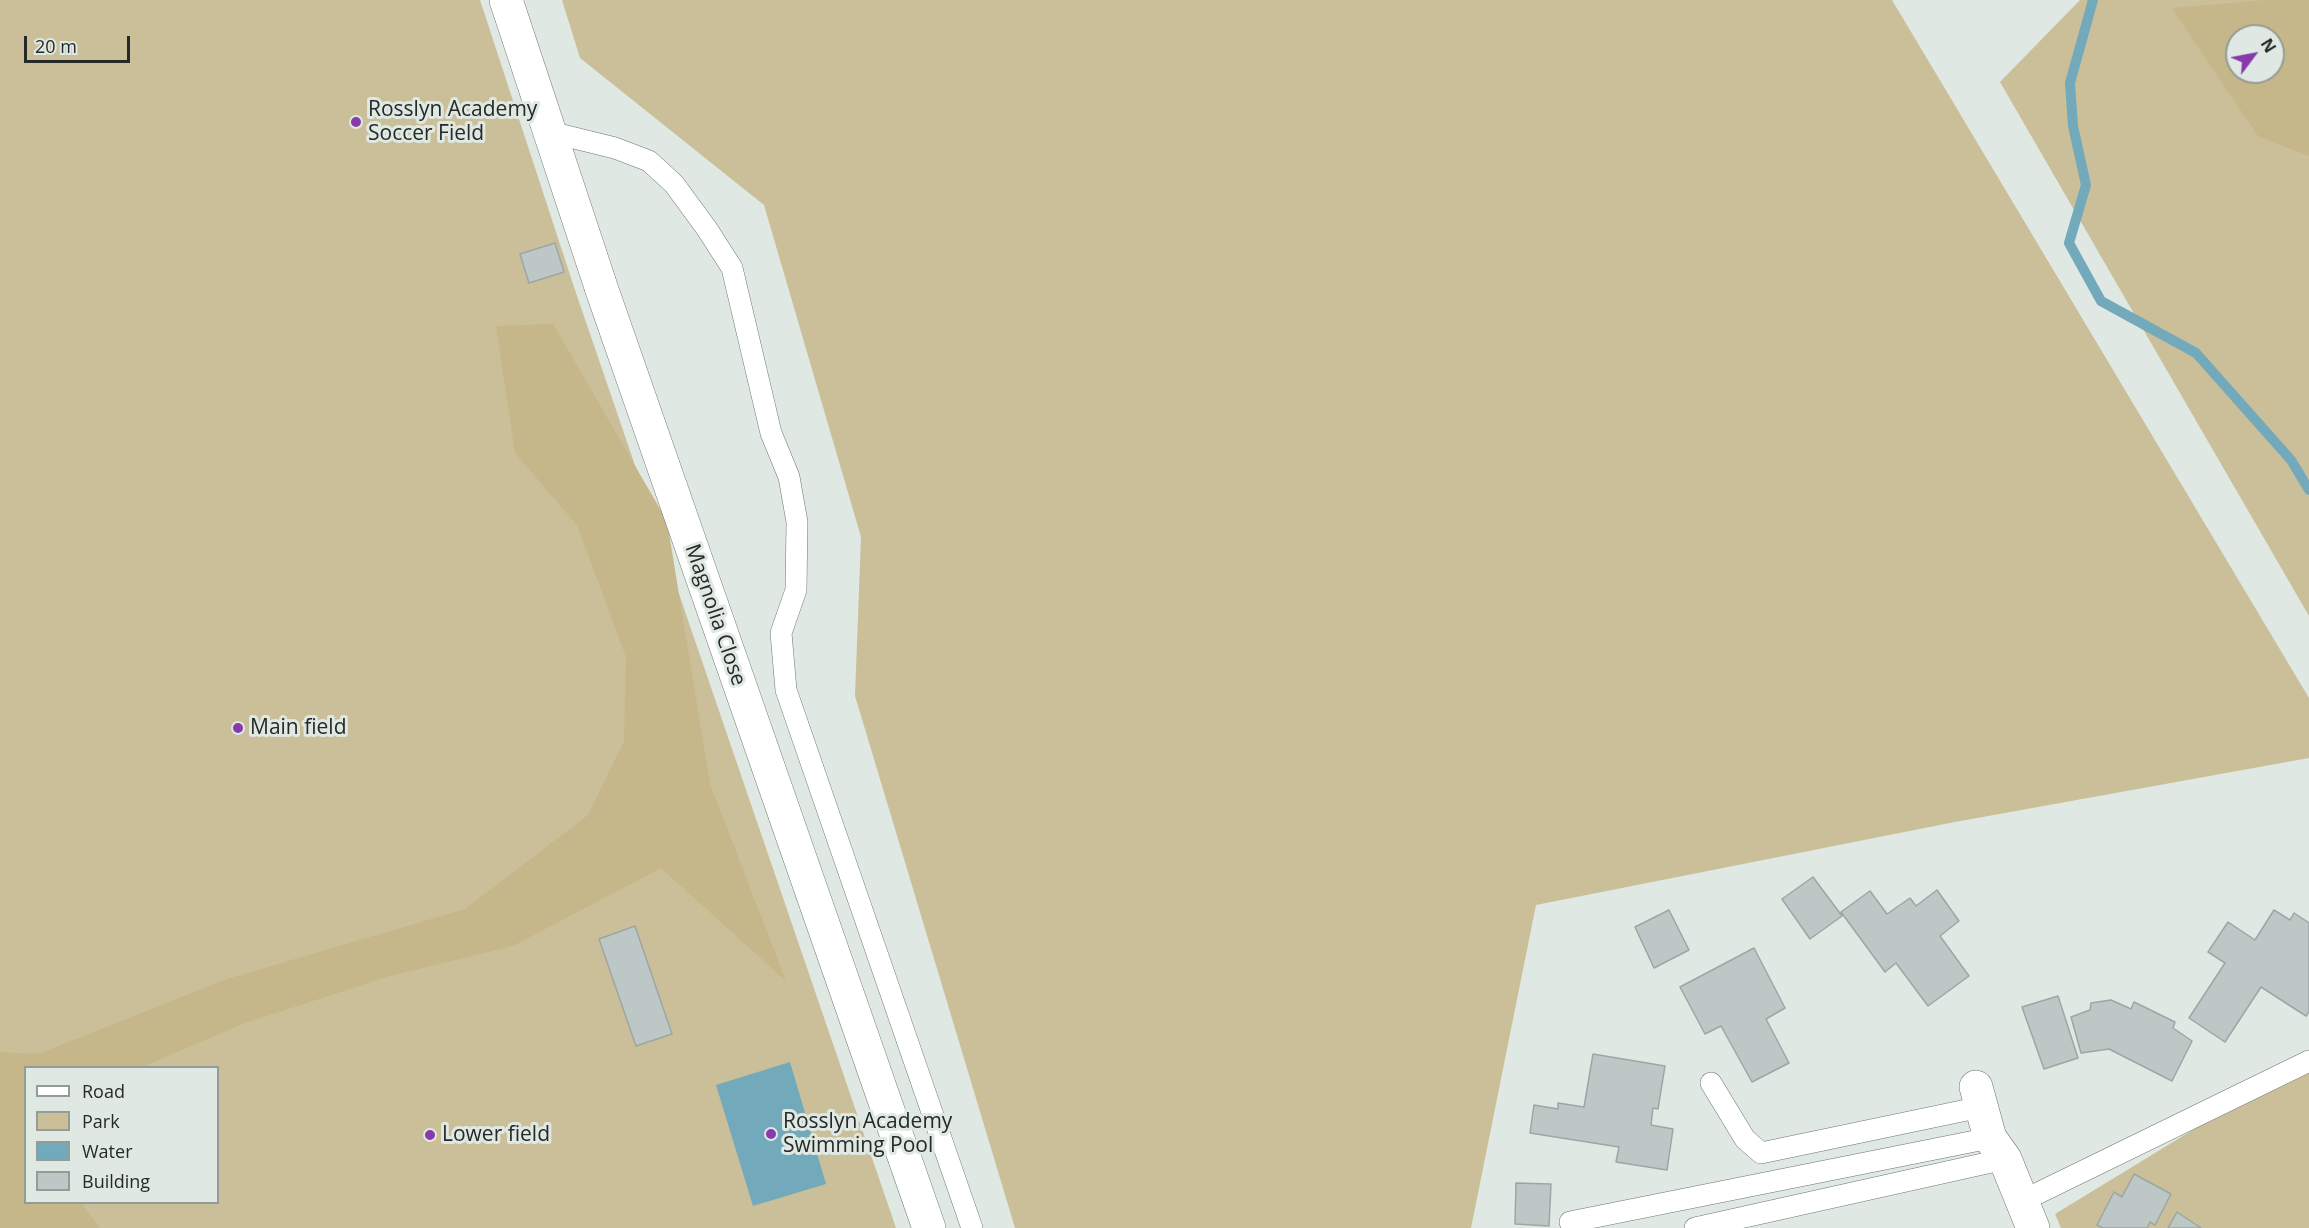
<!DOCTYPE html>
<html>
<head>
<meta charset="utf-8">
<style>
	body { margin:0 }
	#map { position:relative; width:2309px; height:1228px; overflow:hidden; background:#dfe8e2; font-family:"Open Sans",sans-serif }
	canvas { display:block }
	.legend { position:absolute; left:24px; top:1066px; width:195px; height:138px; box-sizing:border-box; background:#dfe8e2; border:2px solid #959c97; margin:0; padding:8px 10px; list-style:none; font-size:18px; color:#262a27 }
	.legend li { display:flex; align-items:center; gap:12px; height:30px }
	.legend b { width:30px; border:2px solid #959c97 }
	.north { position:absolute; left:2225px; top:24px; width:60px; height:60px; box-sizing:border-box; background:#dfe8e2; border:2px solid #959c97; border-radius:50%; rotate:58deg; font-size:16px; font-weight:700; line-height:24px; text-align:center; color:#262a27 }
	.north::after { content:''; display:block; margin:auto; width:21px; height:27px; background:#893aaa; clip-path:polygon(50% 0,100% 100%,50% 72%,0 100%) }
	.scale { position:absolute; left:24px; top:36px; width:106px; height:27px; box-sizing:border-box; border:3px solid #262a27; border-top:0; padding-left:8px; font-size:18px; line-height:21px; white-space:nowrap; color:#262a27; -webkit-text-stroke:4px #dfe8e2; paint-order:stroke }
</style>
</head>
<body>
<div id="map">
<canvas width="2309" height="1228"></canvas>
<ul class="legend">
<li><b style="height:8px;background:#fff"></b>Road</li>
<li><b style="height:16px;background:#cabf99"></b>Park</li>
<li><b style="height:16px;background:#72aabc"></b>Water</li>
<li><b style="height:16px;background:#bdc8c6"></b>Building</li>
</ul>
<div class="north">N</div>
<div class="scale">20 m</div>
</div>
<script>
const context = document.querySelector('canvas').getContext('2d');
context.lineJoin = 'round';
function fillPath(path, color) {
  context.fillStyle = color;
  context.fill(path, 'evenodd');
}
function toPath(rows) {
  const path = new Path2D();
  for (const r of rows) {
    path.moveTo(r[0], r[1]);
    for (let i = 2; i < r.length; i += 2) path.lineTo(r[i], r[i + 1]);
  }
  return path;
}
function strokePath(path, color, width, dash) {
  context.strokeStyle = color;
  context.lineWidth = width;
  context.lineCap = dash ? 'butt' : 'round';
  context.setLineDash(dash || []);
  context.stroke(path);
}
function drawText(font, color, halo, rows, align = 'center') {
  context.font = font + ' "Open Sans",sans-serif';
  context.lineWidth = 6;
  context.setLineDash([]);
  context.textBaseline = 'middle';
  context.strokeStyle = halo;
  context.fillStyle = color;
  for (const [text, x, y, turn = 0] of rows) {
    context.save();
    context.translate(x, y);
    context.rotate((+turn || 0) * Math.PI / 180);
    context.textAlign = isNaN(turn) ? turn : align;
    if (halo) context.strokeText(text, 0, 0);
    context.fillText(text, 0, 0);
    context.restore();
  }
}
fillPath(toPath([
	[0,0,480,0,575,290,896,1228,0,1228],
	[26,1068,218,1068,218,1202,26,1202],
	[562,0,1892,0,2309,698,2309,758,1955,822,1536,905,1471,1228,1015,1228,855,696,861,537,764,205,580,58],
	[2080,0,2309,0,2309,616,2000,82],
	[2237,36,2273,36,2273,72,2237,72],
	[2309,1059,2309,1228,2061,1228,2055,1214]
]), '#cabf99');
fillPath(toPath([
	[2266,0,2309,0,2309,156,2258,136,2172,8],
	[2237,36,2273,36,2273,72,2237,72],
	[553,324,667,521,710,784,786,981,661,868,513,946,390,976,245,1023,142,1067,26,1068,26,1202,81,1203,100,1228,0,1228,0,1052,38,1054,227,979,465,909,588,815,624,741,626,657,577,525,515,453,496,326]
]), '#c5b789');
fillPath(toPath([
	[790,1062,826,1184,753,1206,716,1085]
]), '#72aabc');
strokePath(toPath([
	[2093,0,2070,83,2073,126,2086,185,2069,243,2101,301,2196,353,2291,460,2309,490]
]), '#72aabc', 10);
const building = toPath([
	[555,243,564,272,529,283,520,254,555,243],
	[1813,877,1842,916,1810,939,1782,899,1813,877],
	[1937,890,1959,921,1940,936,1969,976,1928,1006,1896,963,1885,972,1841,912,1870,891,1887,914,1910,898,1916,906,1937,890],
	[1669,910,1689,950,1654,968,1635,927,1669,910],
	[2274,910,2290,920,2294,913,2309,923,2309,1012,2306,1016,2261,987,2225,1042,2189,1018,2225,963,2208,952,2228,922,2255,940,2274,910],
	[635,926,672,1034,636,1046,599,939,635,926],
	[1754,948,1785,1008,1766,1019,1789,1063,1752,1082,1721,1026,1705,1034,1680,987,1754,948],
	[2058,996,2078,1058,2044,1069,2022,1007,2058,996],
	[2111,1000,2131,1009,2134,1002,2175,1022,2173,1028,2192,1041,2172,1081,2109,1049,2081,1053,2071,1017,2090,1010,2091,1003,2111,1000],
	[1593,1054,1665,1066,1658,1109,1653,1108,1651,1125,1673,1129,1667,1170,1616,1162,1619,1147,1530,1133,1534,1105,1558,1109,1558,1103,1584,1107,1593,1054],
	[2134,1174,2171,1194,2155,1225,2150,1222,2147,1228,2103,1228,2097,1225,2114,1192,2122,1197,2134,1174],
	[1516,1183,1551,1184,1549,1226,1515,1224,1516,1183],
	[2177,1212,2201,1228,2168,1228,2177,1212]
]);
fillPath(building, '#bdc8c6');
strokePath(building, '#9ca6a5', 1.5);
const lane = toPath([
	[550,132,615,148,649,161,674,184,707,229,732,268,771,433,789,477,797,522,796,590,781,633,786,690,972,1228],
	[1711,1083,1745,1139,1761,1153,1981,1107],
	[2022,1201,2309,1061],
	[1570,1222,1990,1138],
	[1695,1228,2005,1159]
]);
const street = toPath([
	[506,0,602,290,929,1228],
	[1976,1087,1990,1138,2005,1159,2033,1228]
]);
strokePath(lane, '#6e7570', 22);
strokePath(street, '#6e7570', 34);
strokePath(lane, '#fff', 21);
strokePath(street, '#fff', 33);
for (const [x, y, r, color] of [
	[356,122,6,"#893aaa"],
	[238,728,6,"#893aaa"],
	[771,1134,6,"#893aaa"],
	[430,1135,6,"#893aaa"]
]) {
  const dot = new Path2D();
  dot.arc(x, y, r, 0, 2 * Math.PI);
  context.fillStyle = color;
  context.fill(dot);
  strokePath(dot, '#dfe8e2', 2);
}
drawText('21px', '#262a27', '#dfe8e2', [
	["Rosslyn Academy",368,110],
	["Soccer Field",368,134],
	["Main field",250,728],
	["Rosslyn Academy",783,1122],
	["Swimming Pool",783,1146],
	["Lower field",442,1135]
], 'left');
drawText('21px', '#262a27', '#dfe8e2', [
	["Magnolia Close",715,615,71]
]);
</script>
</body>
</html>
